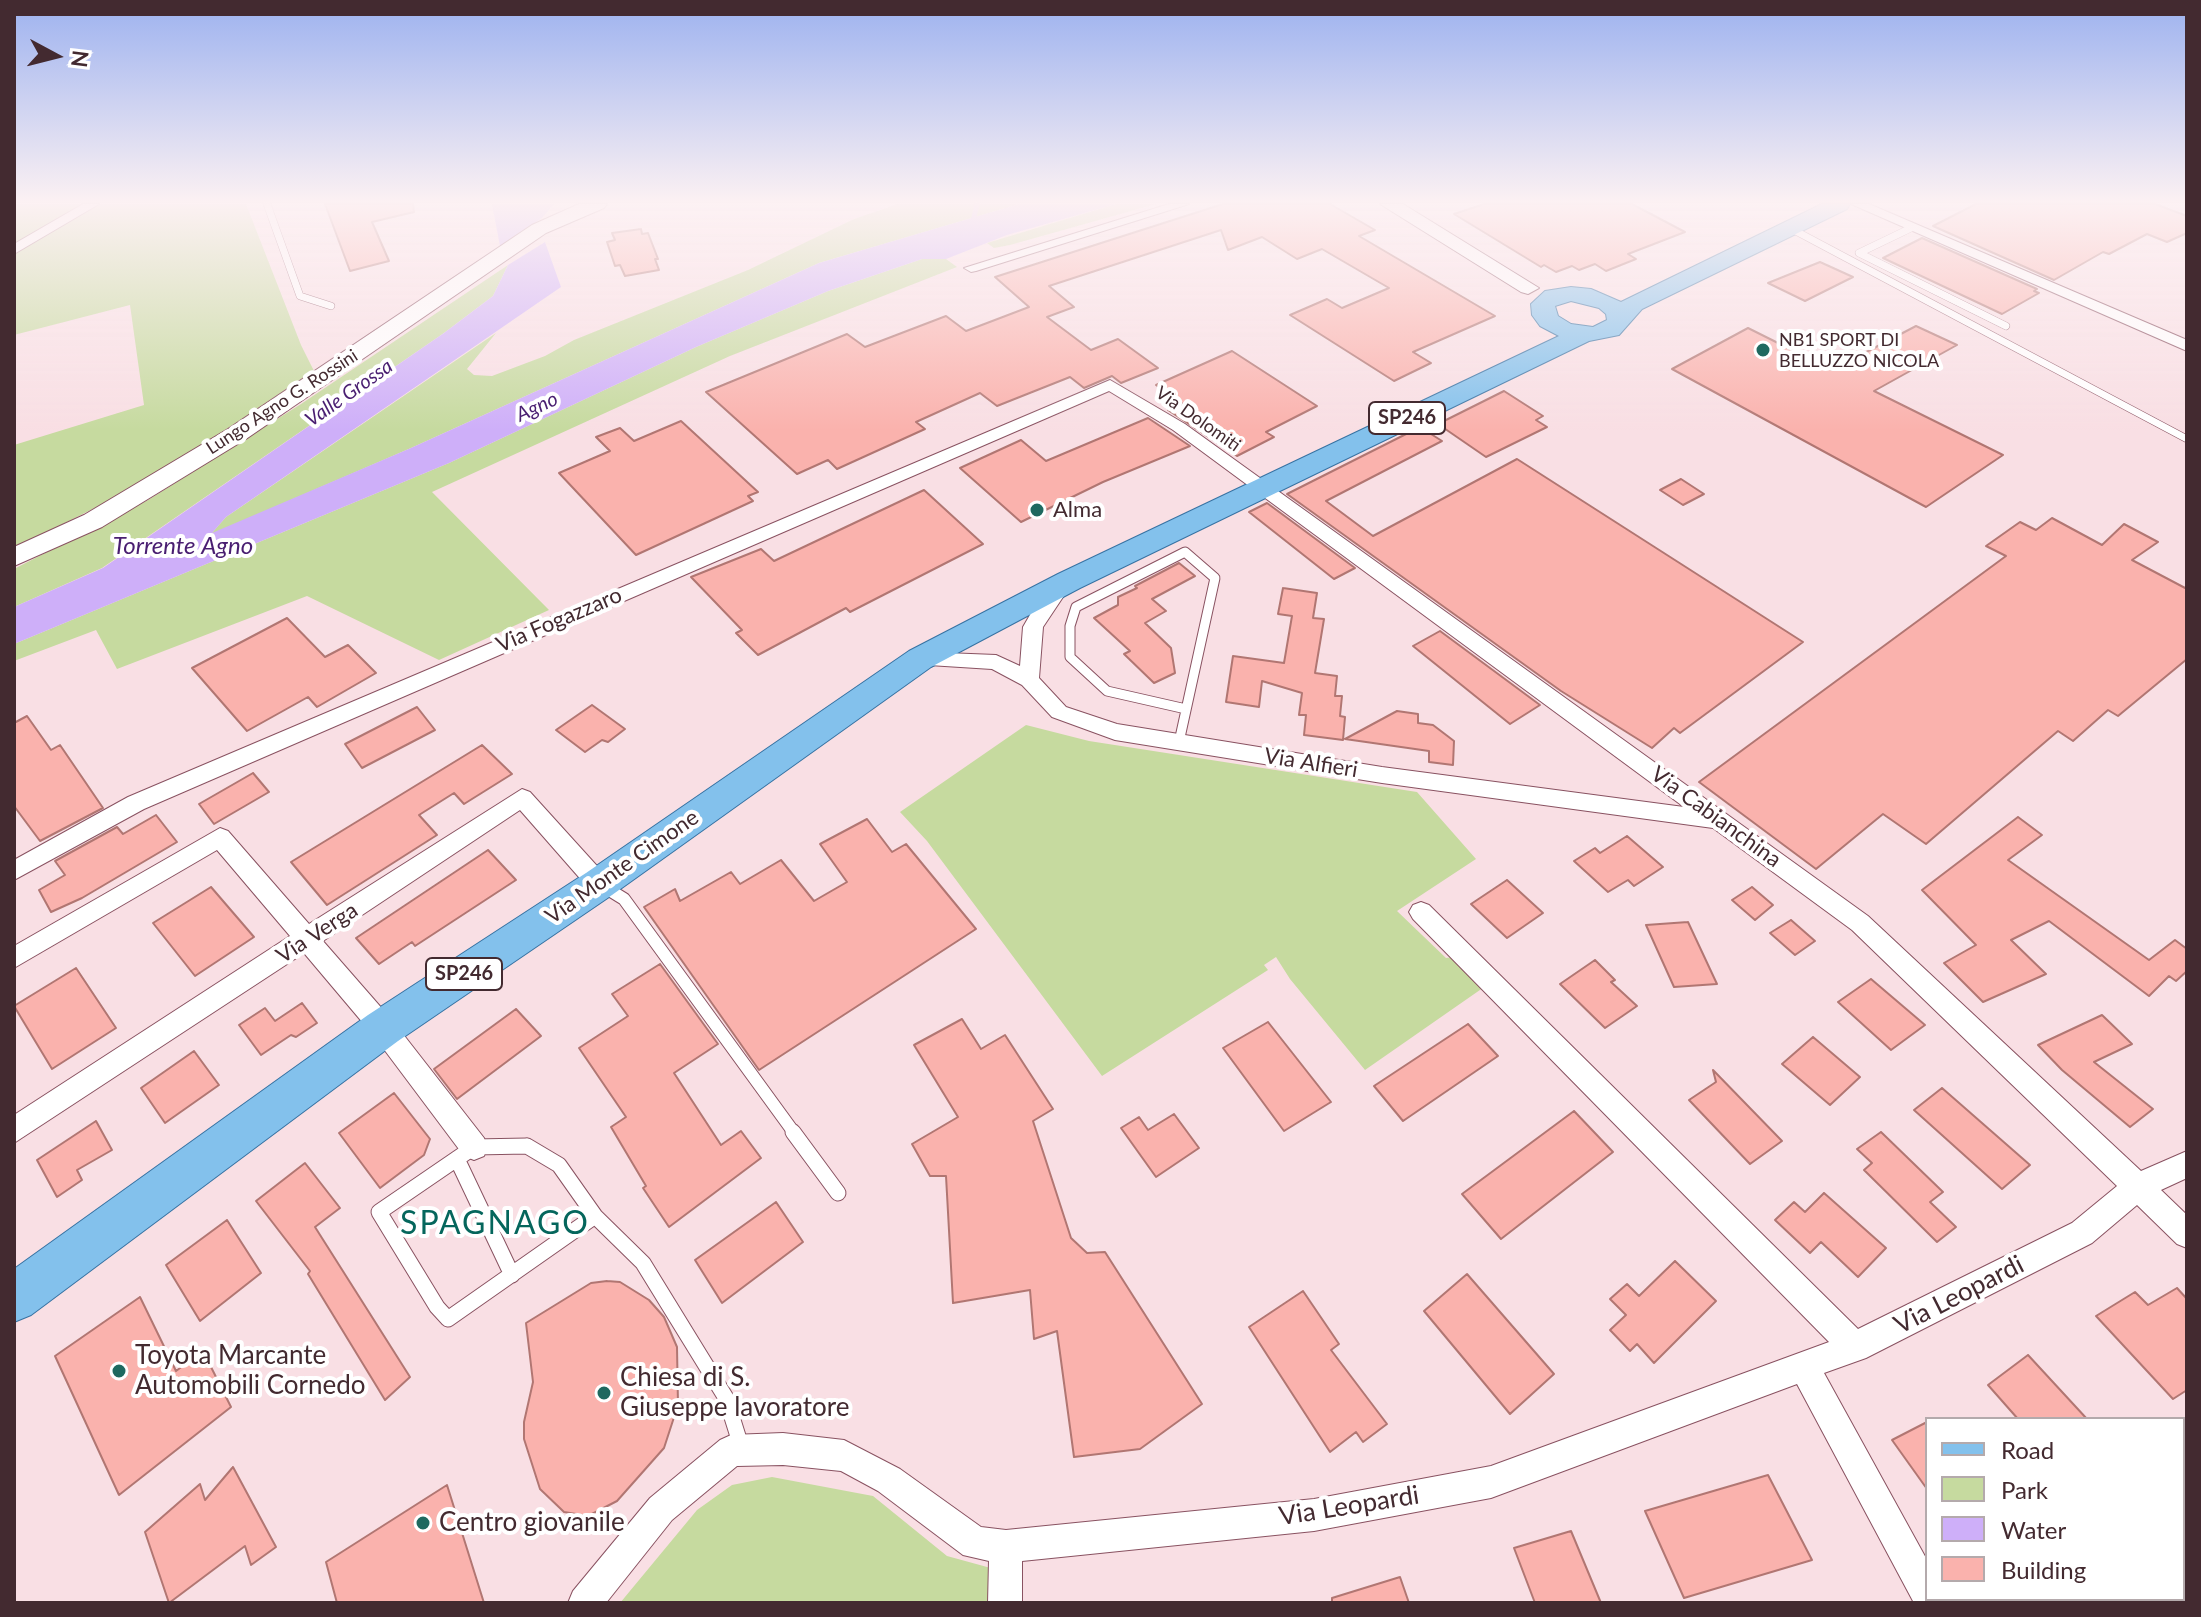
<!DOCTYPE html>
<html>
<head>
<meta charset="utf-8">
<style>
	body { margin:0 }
	#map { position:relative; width:2201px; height:1617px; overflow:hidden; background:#f9dfe4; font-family:Lato,sans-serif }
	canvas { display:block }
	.frame { position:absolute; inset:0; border:16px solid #432a30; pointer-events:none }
	.legend { position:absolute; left:1925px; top:1417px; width:260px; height:184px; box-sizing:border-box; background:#fff; border:2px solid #b4aaac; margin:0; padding:10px 14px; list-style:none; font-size:24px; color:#432a30 }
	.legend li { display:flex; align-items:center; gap:16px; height:40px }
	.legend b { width:40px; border:2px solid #b4aaac }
	.north { position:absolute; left:16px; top:16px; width:80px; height:80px; -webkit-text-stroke:6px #fff; paint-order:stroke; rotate:97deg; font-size:22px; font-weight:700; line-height:32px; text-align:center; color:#432a30 }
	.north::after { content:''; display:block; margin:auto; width:28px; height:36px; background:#432a30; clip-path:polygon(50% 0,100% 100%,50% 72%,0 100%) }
</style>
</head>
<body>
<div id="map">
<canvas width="2201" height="1617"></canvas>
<div class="frame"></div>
<ul class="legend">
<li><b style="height:10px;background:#83c1ec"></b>Road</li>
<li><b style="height:22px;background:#c6da9f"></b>Park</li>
<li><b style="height:22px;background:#ceaff9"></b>Water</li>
<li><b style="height:22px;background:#fab2ad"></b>Building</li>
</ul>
<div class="north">N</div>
</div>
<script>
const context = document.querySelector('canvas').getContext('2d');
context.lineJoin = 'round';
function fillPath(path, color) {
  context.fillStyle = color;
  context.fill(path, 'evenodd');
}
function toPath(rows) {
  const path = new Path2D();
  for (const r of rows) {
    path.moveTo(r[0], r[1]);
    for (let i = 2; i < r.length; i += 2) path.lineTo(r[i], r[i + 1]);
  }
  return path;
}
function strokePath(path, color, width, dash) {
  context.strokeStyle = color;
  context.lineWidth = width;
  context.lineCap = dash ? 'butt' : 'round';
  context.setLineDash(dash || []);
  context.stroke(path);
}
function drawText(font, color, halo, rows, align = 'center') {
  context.font = font + ' Lato,sans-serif';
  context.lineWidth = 8;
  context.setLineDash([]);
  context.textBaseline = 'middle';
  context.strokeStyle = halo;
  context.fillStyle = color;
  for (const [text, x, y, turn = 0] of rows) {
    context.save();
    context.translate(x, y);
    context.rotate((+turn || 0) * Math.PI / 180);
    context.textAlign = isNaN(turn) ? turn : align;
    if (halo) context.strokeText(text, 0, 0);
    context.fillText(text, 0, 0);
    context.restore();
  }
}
fillPath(toPath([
	[14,204,84,204,14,245],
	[99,204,246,204,301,345,315,373,130,490,14,549,14,445,144,405,130,305,14,335,14,254],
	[898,204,1019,204,819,263,411,448,210,535,226,517,496,333,467,369,474,375,492,376,545,356,574,340,748,270,854,219],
	[1116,204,1156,204,1010,245,994,248,987,243],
	[922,259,946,259,957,267,730,356,432,492,549,610,439,660,307,596,117,669,96,630,14,661,14,644,449,463,696,347,828,291],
	[508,265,493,296,444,333,102,568,14,607,14,569,148,500,301,404],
	[1026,725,1089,741,1417,792,1476,859,1397,911,1446,958,1461,956,1490,983,1365,1070,1290,979,1276,957,1264,965,1268,970,1102,1076,927,841,900,812],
	[772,1477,873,1496,947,1556,1009,1573,1024,1603,620,1603,697,1510,732,1485]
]), '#c6da9f');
fillPath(toPath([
	[492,204,554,204,542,218,500,246],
	[1019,204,1116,204,1007,235,946,259,922,259,828,291,696,347,449,463,14,644,14,607,103,568,444,333,493,296,508,265,545,242,561,287,226,517,212,533,411,448,819,263]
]), '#ceaff9');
strokePath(toPath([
	[972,226,977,204]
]), '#ceaff9', 5);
const building = toPath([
	[325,204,413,204,414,212,372,222,389,261,350,271,325,204],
	[1223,204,1330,204,1375,230,1359,236,1495,316,1413,352,1431,363,1394,381,1290,315,1327,299,1342,308,1389,288,1322,249,1297,259,1262,237,1228,250,1221,230,1049,286,1074,307,1047,317,1091,350,1118,339,1158,368,1121,383,1112,376,1084,388,1070,377,997,406,980,393,916,422,925,429,837,469,828,460,797,474,706,392,847,334,865,347,946,316,966,331,1029,307,995,277,1223,204],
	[1484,204,1632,204,1685,232,1628,254,1636,259,1606,271,1595,264,1579,270,1572,266,1556,272,1544,265,1541,267,1454,214,1484,204],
	[1976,204,2155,204,2187,216,2187,233,2167,242,2147,234,2109,254,2103,252,2054,280,1933,226,1976,204],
	[641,229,642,234,648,233,658,259,655,259,659,270,625,276,620,265,615,266,607,242,615,240,612,233,641,229],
	[1922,238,2037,289,2034,291,2039,293,2002,314,1883,258,1922,238],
	[1820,262,1853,277,1805,301,1768,283,1820,262],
	[1916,326,1957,345,1874,391,2003,455,1926,507,1672,369,1748,328,1832,370,1916,326],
	[1232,351,1317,406,1266,432,1274,437,1237,456,1168,410,1183,404,1156,385,1232,351],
	[1504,391,1543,416,1536,420,1547,427,1486,457,1438,424,1504,391],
	[1148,418,1190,446,1103,482,1021,522,960,468,1021,440,1046,461,1148,418],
	[681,421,758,492,748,496,753,501,636,555,559,473,610,451,596,437,620,428,634,441,681,421],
	[1420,427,1442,441,1326,501,1373,536,1517,459,1803,642,1680,733,1674,728,1652,748,1561,691,1287,494,1420,427],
	[1681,479,1704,494,1683,505,1660,490,1681,479],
	[924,490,983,544,850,612,846,608,758,655,736,633,742,630,691,577,761,549,774,561,924,490],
	[1267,503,1355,568,1334,579,1249,512,1267,503],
	[2052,518,2102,545,2124,524,2158,542,2132,560,2187,589,2187,659,2118,716,2108,710,2073,741,2058,731,1926,844,1883,814,1816,869,1699,782,2006,556,1986,546,2020,522,2036,530,2052,518],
	[1179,563,1195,576,1152,599,1166,611,1145,623,1171,648,1175,673,1154,683,1124,654,1130,651,1094,618,1118,605,1118,597,1137,588,1135,586,1179,563],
	[1283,588,1317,593,1313,618,1324,619,1315,673,1337,676,1335,696,1342,696,1340,716,1345,717,1343,740,1304,735,1306,715,1299,715,1302,693,1262,681,1259,707,1226,702,1233,656,1284,663,1292,616,1278,614,1283,588],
	[287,618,325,657,348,645,376,673,317,707,308,697,247,731,192,668,287,618],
	[1440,631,1540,705,1510,724,1413,646,1440,631],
	[592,705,625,729,608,742,602,740,585,752,556,730,592,705],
	[417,707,435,730,362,768,345,744,417,707],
	[1397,711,1418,714,1418,723,1433,725,1454,741,1453,765,1429,762,1429,751,1345,739,1397,711],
	[27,716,51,750,60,745,103,808,40,841,14,806,14,723,27,716],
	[482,745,512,774,464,804,454,793,419,815,437,835,327,905,291,862,482,745],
	[253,773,269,792,214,824,199,804,253,773],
	[156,815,177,842,82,898,51,912,39,890,65,875,55,861,117,827,123,834,156,815],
	[2018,817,2042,835,2008,860,2149,960,2175,940,2187,949,2187,971,2176,981,2169,976,2149,996,2049,921,2011,940,2046,974,1983,1002,1944,963,1976,945,1922,890,2018,817],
	[867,819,892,852,906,844,976,929,759,1070,644,907,675,889,680,901,731,872,740,884,781,860,814,901,847,882,820,844,867,819],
	[1627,836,1663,867,1634,886,1628,880,1608,892,1574,861,1595,848,1600,853,1627,836],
	[488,850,516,880,415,946,412,942,379,964,356,938,488,850],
	[1507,880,1543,913,1507,938,1471,904,1507,880],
	[211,887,254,937,195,976,153,923,211,887],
	[1752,887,1773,905,1755,920,1732,900,1752,887],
	[1791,920,1815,941,1795,955,1770,933,1791,920],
	[1688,922,1717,984,1674,987,1646,925,1688,922],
	[1595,960,1615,980,1611,982,1637,1006,1605,1028,1560,984,1595,960],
	[660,964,718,1044,674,1073,721,1145,741,1131,761,1158,669,1227,643,1188,646,1186,611,1127,626,1117,579,1048,628,1016,612,994,660,964],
	[76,968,116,1028,52,1069,14,1006,76,968],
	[1871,979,1925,1025,1891,1050,1838,1002,1871,979],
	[302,1003,317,1023,296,1037,291,1035,261,1055,239,1025,265,1008,275,1021,302,1003],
	[516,1009,541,1036,457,1099,434,1069,516,1009],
	[2102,1015,2132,1044,2094,1062,2153,1109,2130,1127,2062,1070,2038,1045,2102,1015],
	[962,1019,981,1049,1005,1035,1053,1109,1033,1121,1071,1238,1087,1253,1105,1252,1202,1404,1140,1449,1074,1457,1057,1331,1034,1339,1030,1290,953,1303,946,1176,930,1176,912,1144,958,1117,914,1045,962,1019],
	[1268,1022,1331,1102,1284,1131,1223,1048,1268,1022],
	[1468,1024,1498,1056,1403,1121,1374,1086,1468,1024],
	[1813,1037,1860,1077,1830,1105,1782,1064,1813,1037],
	[194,1051,219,1085,165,1123,141,1088,194,1051],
	[1713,1070,1782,1141,1750,1164,1689,1100,1716,1082,1713,1070],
	[1942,1088,2030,1165,2002,1189,1914,1110,1942,1088],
	[394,1093,430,1139,424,1155,380,1188,339,1133,394,1093],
	[1574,1111,1613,1152,1501,1239,1462,1194,1574,1111],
	[1174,1114,1199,1148,1156,1177,1121,1128,1139,1117,1148,1130,1174,1114],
	[96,1121,112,1150,77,1170,82,1180,57,1197,37,1160,96,1121],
	[1881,1132,1943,1192,1930,1202,1956,1227,1937,1242,1864,1170,1872,1163,1857,1149,1881,1132],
	[305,1163,340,1208,315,1227,410,1377,385,1400,308,1274,310,1271,256,1201,305,1163],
	[1824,1193,1886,1248,1858,1277,1821,1242,1810,1253,1775,1220,1794,1202,1805,1212,1824,1193],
	[776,1202,803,1242,722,1303,695,1260,776,1202],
	[227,1220,261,1273,200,1321,166,1265,227,1220],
	[1675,1261,1716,1301,1654,1363,1637,1344,1630,1351,1610,1330,1626,1315,1610,1299,1627,1284,1639,1296,1675,1261],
	[1467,1274,1554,1374,1510,1414,1424,1311,1467,1274],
	[607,1281,620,1282,649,1300,664,1317,677,1347,678,1405,664,1448,617,1501,588,1516,564,1512,540,1489,524,1439,524,1422,533,1382,526,1323,591,1283,607,1281],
	[2177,1288,2187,1299,2187,1390,2173,1399,2096,1316,2135,1292,2148,1305,2177,1288],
	[1303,1291,1339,1344,1331,1350,1387,1424,1363,1442,1356,1432,1330,1452,1249,1327,1303,1291],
	[140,1297,176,1371,203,1351,231,1407,119,1495,55,1356,140,1297],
	[2028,1355,2087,1419,2018,1419,1988,1385,2028,1355],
	[1927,1422,1927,1489,1892,1440,1927,1422],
	[233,1467,276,1547,251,1565,245,1546,169,1603,145,1532,200,1484,205,1500,233,1467],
	[1768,1475,1812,1560,1684,1598,1645,1511,1768,1475],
	[447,1485,484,1603,337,1603,326,1562,447,1485],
	[1571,1531,1601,1603,1535,1603,1514,1548,1571,1531],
	[1400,1577,1409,1603,1332,1603,1332,1598,1400,1577]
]);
fillPath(building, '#fab2ad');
strokePath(building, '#b17672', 2);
const serviceFar3 = toPath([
	[267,204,300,296,331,306],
	[1790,228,2187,439],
	[1911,228,1859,253,2006,326]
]);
const serviceFar2 = toPath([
	[1179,742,1215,578,1185,552,1076,607,1070,626,1070,657,1107,691,1186,709]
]);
const serviceFar1 = toPath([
	[603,886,624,899,795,1134]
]);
const service = toPath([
	[793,1132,838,1193],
	[527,1146,559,1165,595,1216,448,1319,437,1307,379,1212,474,1147,527,1146],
	[457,1159,512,1275],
	[595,1216,643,1263,726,1398,742,1449]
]);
const minor = toPath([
	[83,204,99,204,14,254,14,244,83,204],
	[1169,204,1189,204,976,271,971,272,964,268,1169,204],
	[1851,204,1869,204,2187,340,2187,351,1851,204],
	[1110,380,1185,424,1868,916,2141,1171,2187,1151,2187,1178,2161,1190,2187,1215,2187,1248,2177,1244,2137,1205,2092,1243,1866,1358,1824,1373,1927,1560,1927,1599,1941,1599,1940,1603,1914,1603,1797,1384,1491,1498,1314,1531,1022,1561,1022,1603,988,1603,989,1561,963,1555,878,1491,841,1471,783,1465,737,1466,672,1520,606,1603,568,1603,573,1591,650,1498,720,1440,731,1435,783,1433,844,1440,900,1469,981,1527,1006,1530,1314,1499,1491,1466,1829,1342,1413,919,1409,912,1413,905,1421,902,1429,905,1858,1329,2072,1223,2117,1186,1852,930,1713,828,1382,783,1115,740,1052,717,1022,685,992,669,913,664,910,659,913,654,920,652,996,655,1020,666,1023,627,1042,594,1055,581,1062,579,1071,585,1043,627,1039,678,1066,707,1117,724,1382,767,1684,807,1173,430,1109,391,144,809,14,880,14,860,128,797,1110,380],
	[522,789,530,792,607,877,611,884,607,891,599,894,591,891,520,810,323,941,392,1020,484,1138,487,1147,484,1156,474,1160,464,1156,374,1036,304,953,14,1143,14,1115,290,936,217,850,14,968,14,946,220,828,228,831,309,924,522,789],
	[2187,1532,2187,1565,2183,1566,2183,1533,2187,1532],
	[2092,1599,2130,1599,2128,1603,2090,1603,2092,1599]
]);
const secondary = toPath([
	[579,204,607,204,604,208,546,233,246,439,102,527,14,566,14,547,84,515,228,429,532,225,579,204],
	[1380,204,1403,204,1539,288,1528,294,1521,292,1380,204]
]);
const primary = toPath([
	[1822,204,1850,204,1847,209,1642,309,1619,335,1589,341,1080,588,931,667,612,895,398,1041,31,1315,14,1322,14,1269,368,1015,586,873,909,651,1058,574,1559,336,1540,326,1532,315,1531,304,1545,291,1571,287,1591,289,1621,302,1822,204],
	[1571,301,1599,308,1606,314,1607,320,1593,327,1571,324,1558,316,1555,306,1571,301]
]);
strokePath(serviceFar3, '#895261', 8);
strokePath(serviceFar2, '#895261', 11);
strokePath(serviceFar1, '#895261', 14);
strokePath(service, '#895261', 17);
strokePath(minor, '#895261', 2);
strokePath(secondary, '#895261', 2);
strokePath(primary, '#3772a2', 2);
strokePath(serviceFar3, '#fff', 7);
strokePath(serviceFar2, '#fff', 9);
strokePath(serviceFar1, '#fff', 12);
strokePath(service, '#fff', 15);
fillPath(minor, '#fff');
fillPath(secondary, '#fff');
fillPath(primary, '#83c1ec');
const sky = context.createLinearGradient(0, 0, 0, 430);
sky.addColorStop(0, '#9db2ef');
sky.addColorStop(0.47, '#fcf1f3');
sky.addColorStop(1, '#fcf1f300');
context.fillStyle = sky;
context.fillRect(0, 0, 2201, 430);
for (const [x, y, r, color] of [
	[1763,350,8,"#1f685f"],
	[1037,510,8,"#1f685f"],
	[119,1371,8,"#1f685f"],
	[604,1393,8,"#1f685f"],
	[423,1523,8,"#1f685f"]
]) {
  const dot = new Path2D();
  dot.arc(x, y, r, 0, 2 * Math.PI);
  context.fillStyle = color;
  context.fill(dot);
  strokePath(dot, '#fff', 3);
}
drawText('18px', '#432a30', '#fff', [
	["NB1 SPORT DI",1779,340],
	["BELLUZZO NICOLA",1779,361]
], 'left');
drawText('18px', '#432a30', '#fff', [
	["Lungo Agno G. Rossini",282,402,-33],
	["Via Dolomiti",1198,419,35]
]);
drawText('italic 20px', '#491e71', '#fff', [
	["Valle Grossa",349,393,-35],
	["Agno",537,407,-25]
]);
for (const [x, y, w] of [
	[1407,418,76],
	[464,974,76]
]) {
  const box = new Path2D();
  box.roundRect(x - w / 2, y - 16, w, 32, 6);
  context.fillStyle = '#fff';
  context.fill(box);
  strokePath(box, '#432a30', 2);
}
drawText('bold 20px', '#432a30', null, [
	["SP246",1407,418],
	["SP246",464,974]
]);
drawText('22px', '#432a30', '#fff', [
	["Alma",1053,510]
], 'left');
drawText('22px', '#432a30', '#fff', [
	["Via Fogazzaro",559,620,-23],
	["Via Alfieri",1311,763,9],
	["Via Cabianchina",1716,817,36],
	["Via Monte Cimone",622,867,-35],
	["Via Verga",317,933,-33]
]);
drawText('italic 24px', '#491e71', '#fff', [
	["Torrente Agno",183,546]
]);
drawText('26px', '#432a30', '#fff', [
	["Via Leopardi",1959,1295,-27],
	["Via Leopardi",1349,1506,-9]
]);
drawText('26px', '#432a30', '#fff', [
	["Toyota Marcante",135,1356],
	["Automobili Cornedo",135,1386],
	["Chiesa di S.",620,1378],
	["Giuseppe lavoratore",620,1408],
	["Centro giovanile",439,1523]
], 'left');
context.letterSpacing = '2px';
drawText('32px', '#05665c', '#fff', [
	["SPAGNAGO",495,1224]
]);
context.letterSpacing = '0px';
</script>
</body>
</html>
